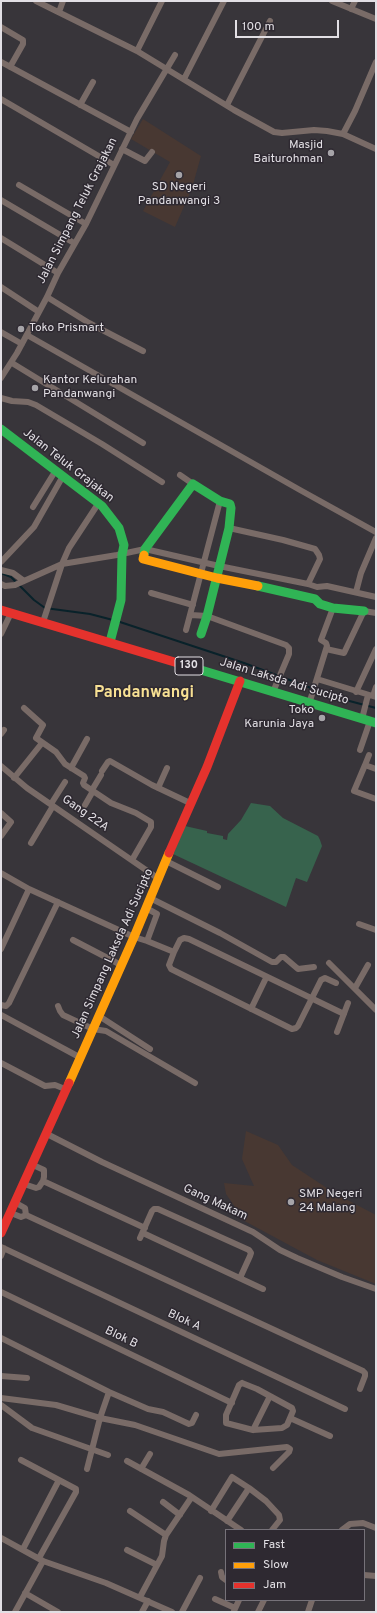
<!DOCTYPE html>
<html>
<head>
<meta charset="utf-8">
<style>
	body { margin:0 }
	#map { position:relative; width:377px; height:1613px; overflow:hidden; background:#38353a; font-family:Overpass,sans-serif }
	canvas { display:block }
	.frame { position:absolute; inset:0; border:2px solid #e2dfe4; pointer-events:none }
	.legend { position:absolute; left:225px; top:1529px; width:140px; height:72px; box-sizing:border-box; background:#2e2931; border:1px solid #767279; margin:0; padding:5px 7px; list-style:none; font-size:12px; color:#e2dfe4 }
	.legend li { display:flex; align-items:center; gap:8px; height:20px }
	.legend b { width:20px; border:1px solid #767279 }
	.scale { position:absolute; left:235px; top:20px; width:104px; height:18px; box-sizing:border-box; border:2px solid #e2dfe4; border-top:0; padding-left:5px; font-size:12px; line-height:14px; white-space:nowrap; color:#e2dfe4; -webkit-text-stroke:3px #2e2931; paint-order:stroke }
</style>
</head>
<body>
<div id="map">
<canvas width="377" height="1613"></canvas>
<div class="frame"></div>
<ul class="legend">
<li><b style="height:5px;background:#30b455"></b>Fast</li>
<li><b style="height:5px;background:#ff9f0a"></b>Slow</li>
<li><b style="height:5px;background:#e5322d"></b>Jam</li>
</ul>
<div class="scale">100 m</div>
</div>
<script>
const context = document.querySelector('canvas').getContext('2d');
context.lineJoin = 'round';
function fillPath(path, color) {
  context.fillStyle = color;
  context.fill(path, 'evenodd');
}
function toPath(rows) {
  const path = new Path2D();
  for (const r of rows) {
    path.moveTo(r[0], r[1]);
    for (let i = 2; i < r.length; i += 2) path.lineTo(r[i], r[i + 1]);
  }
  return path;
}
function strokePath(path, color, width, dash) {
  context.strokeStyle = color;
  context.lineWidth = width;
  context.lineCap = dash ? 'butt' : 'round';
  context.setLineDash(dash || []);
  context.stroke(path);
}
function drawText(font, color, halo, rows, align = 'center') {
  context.font = font + ' Overpass,sans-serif';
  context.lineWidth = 3;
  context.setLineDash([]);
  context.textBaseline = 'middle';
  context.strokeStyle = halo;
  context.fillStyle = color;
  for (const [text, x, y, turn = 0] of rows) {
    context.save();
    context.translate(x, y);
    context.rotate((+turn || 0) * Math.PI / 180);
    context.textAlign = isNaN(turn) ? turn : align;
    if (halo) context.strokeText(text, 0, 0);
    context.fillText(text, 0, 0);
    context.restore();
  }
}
fillPath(toPath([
	[143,119,201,156,192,188,175,227,143,211,170,162,131,139],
	[246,1131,278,1145,292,1165,336,1194,376,1215,376,1284,317,1260,237,1217,237,1210,226,1194,224,1183,254,1186,242,1159]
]), '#483832');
fillPath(toPath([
	[251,803,270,806,283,818,318,836,320,840,322,846,307,882,296,878,286,907,173,854,185,826,207,831,207,833,223,836,223,839,227,840,228,834,241,820]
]), '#37634d');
strokePath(toPath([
	[1,573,11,577,34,600,45,608,90,614,113,620],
	[117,621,244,663,338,698,376,708]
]), '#09222a', 2);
strokePath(toPath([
	[36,1,137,51,234,110,274,132,282,133,314,130,327,131,343,134,376,149],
	[332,1,376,19],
	[351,9,355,1],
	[59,12,63,1],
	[1,27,23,40,23,44,10,67],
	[137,51,162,1],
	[1,62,131,132],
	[184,79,224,1],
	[1,99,114,165],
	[80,105,93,82],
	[227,105,270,21],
	[343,134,355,111,376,62],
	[122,149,145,161,152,152],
	[19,185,86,224],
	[1,200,74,243],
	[1,238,58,273],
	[1,287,39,312],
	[47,297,89,323,143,351],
	[1,332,22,344],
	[27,335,300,490,376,532],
	[12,363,143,443],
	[1,378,17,353,47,297,58,273,86,224,137,119,175,55],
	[1,398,12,401,28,402,36,405,102,444,162,482],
	[180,475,193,484],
	[33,507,56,470],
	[229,528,283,540,315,549,319,555,320,559,308,584],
	[1,562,34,527,63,476],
	[1,570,13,573,24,581],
	[1,584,5,586,15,585,62,564,117,555,145,549,219,566,308,584,317,587,327,586,376,597],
	[356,592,361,573,376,538],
	[151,593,193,605],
	[191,615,207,616,286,645,289,648,289,654,273,692],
	[43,622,62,564,69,548,96,507],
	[186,630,220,501],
	[1,634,11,613],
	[326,649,344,653,364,611,376,613],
	[317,679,376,697],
	[356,692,376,649],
	[373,696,376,687],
	[309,704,327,646,326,643,321,640,333,608],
	[24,708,43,725,36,738,56,752,65,764,84,776,85,778,83,783,84,785,111,803,136,813,151,822,151,827,132,860],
	[362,719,368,695],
	[1,734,4,730],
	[360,750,370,721],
	[365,765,369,755],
	[1,766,27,788,159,879],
	[71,768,87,739],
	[376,769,365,765,354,791,376,799],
	[102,771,108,762,110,761,152,785,190,803],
	[14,778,42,743],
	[158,788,167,768],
	[92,790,101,775],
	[51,804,65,782],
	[85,805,93,791],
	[1,813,11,822,1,836],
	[31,843,53,806],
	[166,861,218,887],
	[1,873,29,889,134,937,147,941],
	[150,898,220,933,272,962,276,962,281,957,284,957,298,969,314,967],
	[146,908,157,914,147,941,174,952,169,965,171,969,292,1029,296,1028,298,1026,321,980,325,978,336,983],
	[359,924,376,930],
	[73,940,121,965],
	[1,949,29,889],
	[174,952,180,940,184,938,189,939,344,1014],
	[329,963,376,1010],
	[355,988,368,965],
	[1,1005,6,1006,9,1003,58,902],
	[58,1006,60,1011,63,1015,93,1029,106,1031,195,1083],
	[251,1009,266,978],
	[1,1015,81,1058],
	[99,1016,150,1049],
	[337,1032,348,1003],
	[1,1063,45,1086,55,1085,65,1089],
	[47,1134,102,1162,253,1232,280,1250,297,1258,342,1277,376,1289],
	[33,1165,44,1170,44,1177,43,1181,145,1228],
	[24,1184,36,1188,39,1187,43,1181],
	[16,1203,25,1208,26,1215,363,1371,365,1373,365,1376,360,1389],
	[11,1213,21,1217,26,1215],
	[143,1233,263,1289],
	[140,1238,152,1211,154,1209,158,1209,249,1250,251,1253,250,1256,240,1278],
	[1,1247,345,1409],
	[1,1256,4,1248],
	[1,1292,232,1403],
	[1,1338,109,1392,148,1409,163,1412,189,1424,192,1423,196,1415],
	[1,1376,27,1378],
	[242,1383,257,1389,292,1408,293,1411,287,1425,282,1428,253,1430,226,1423,226,1415,239,1385,242,1383],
	[1,1398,56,1405,100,1418,135,1425,219,1454,287,1447,290,1449,289,1452,273,1468],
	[1,1405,32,1428,108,1455],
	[290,1418,330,1436],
	[253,1430,270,1396],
	[21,1460,76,1489,76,1492,39,1558],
	[127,1461,189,1495,241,1530],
	[87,1469,100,1418,109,1392],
	[141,1469,150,1454],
	[163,1502,180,1515],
	[130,1511,166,1535],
	[211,1511,232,1477,249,1488],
	[227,1521,249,1488,266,1501,279,1515,280,1520,272,1530],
	[342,1530,350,1524,363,1523,376,1528],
	[1,1538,43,1561,106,1583,172,1612],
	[23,1549,59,1480],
	[127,1550,157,1565],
	[221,1572,222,1577,226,1580],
	[364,1575,376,1576],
	[25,1593,58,1612],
	[140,1597,162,1556,164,1541,166,1535,191,1498],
	[215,1599,235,1608],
	[234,1611,239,1600],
	[15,1612,43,1561],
	[142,1612,148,1601],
	[182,1612,200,1578],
	[258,1612,264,1600],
	[308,1612,312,1600]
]), '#796b67', 6);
strokePath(toPath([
	[1,429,102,506,119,528,124,545,122,555,121,600,110,642],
	[144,555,145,549,193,484,220,501,230,504,231,508,229,528,207,616,201,634],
	[258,586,315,599,320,604,333,608,364,611],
	[181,664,376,723]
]), '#30b455', 9);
strokePath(toPath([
	[144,555,143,559,217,578,258,586],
	[69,1083,134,937,169,853]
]), '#ff9f0a', 9);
strokePath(toPath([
	[1,610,181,664],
	[169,853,207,767,240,681],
	[1,1233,69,1083]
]), '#e5322d', 9);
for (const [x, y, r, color] of [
	[331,153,4,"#a6a4a8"],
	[179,175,4,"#a6a4a8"],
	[21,329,4,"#a6a4a8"],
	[35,388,4,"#a6a4a8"],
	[322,718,4,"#a6a4a8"],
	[291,1202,4,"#a6a4a8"]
]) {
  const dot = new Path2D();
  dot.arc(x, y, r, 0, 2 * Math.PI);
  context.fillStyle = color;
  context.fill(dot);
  strokePath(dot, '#2e2931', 1.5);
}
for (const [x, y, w] of [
	[189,666,28]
]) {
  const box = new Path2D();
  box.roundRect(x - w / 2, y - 9, w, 18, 3);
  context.fillStyle = '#2e2931';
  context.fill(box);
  strokePath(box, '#e2dfe4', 1);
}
drawText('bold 11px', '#e2dfe4', null, [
	["130",189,666]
]);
drawText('12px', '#e2dfe4', '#2e2931', [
	["Masjid",323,146,"right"],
	["Baiturohman",323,160,"right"],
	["SD Negeri",179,188,"center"],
	["Pandanwangi 3",179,202,"center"],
	["Toko Prismart",29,329],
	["Kantor Kelurahan",43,381],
	["Pandanwangi",43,395],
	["Toko",314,711,"right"],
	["Karunia Jaya",314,725,"right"],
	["SMP Negeri",299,1195],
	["24 Malang",299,1209]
], 'left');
drawText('12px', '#e2dfe4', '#2e2931', [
	["Jalan Simpang Teluk Grajakan",78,211,-63],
	["Jalan Teluk Grajakan",68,466,38],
	["Jalan Laksda Adi Sucipto",284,682,17],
	["Gang 22A",85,814,35],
	["Jalan Simpang Laksda Adi Sucipto",113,954,-66],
	["Gang Makam",215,1203,25],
	["Blok A",184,1321,25],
	["Blok B",121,1338,26]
]);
drawText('bold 16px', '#f7e093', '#2e2931', [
	["Pandanwangi",144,694]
]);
</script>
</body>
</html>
